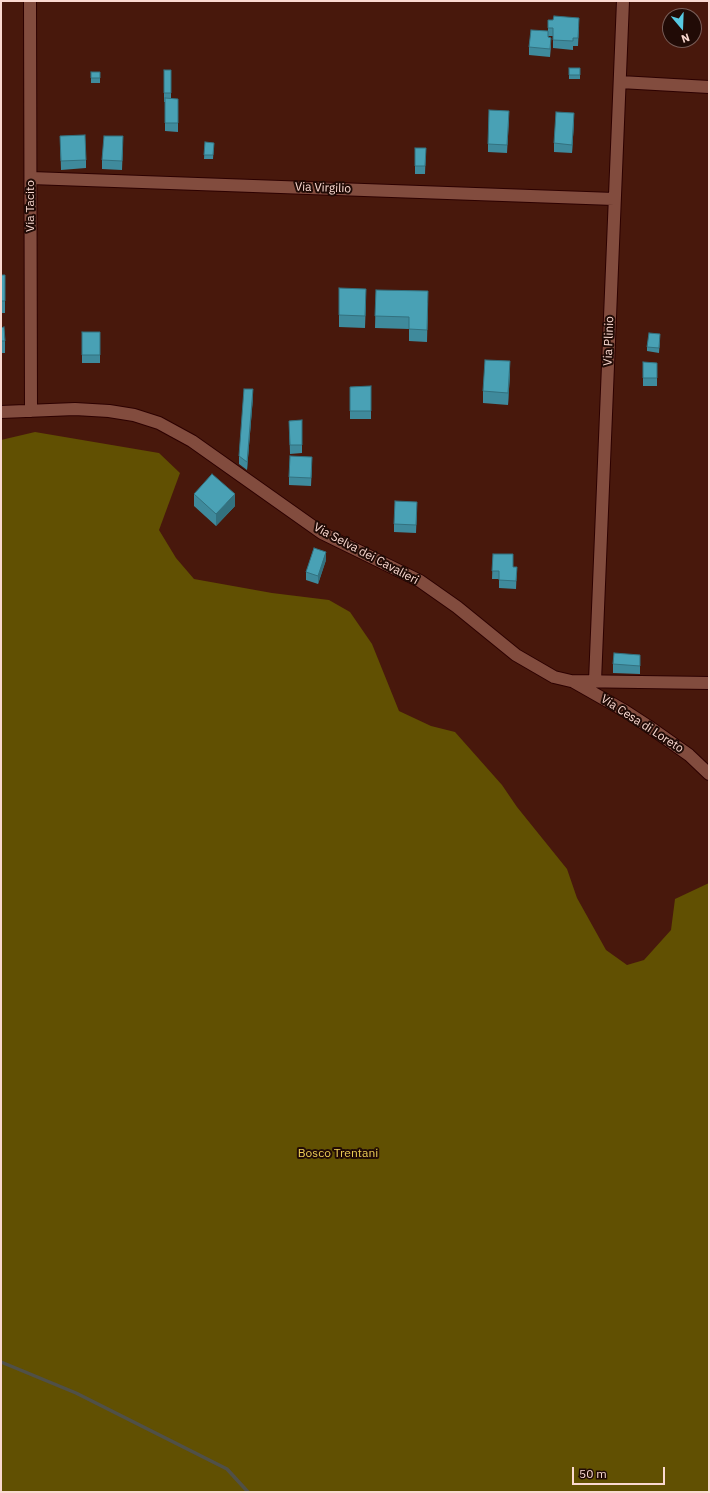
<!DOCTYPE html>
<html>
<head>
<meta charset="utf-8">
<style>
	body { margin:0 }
	#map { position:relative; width:710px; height:1493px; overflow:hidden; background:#48180c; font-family:"IBM Plex Sans",sans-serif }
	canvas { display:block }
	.frame { position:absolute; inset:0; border:2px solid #fad9d1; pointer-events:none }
	.north { position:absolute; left:662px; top:8px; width:40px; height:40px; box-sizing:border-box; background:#210b06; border:1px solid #785d57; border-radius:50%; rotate:161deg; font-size:11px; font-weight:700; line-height:16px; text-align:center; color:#fad9d1 }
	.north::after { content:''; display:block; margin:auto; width:14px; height:18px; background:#57c9e2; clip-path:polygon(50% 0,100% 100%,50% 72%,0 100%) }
	.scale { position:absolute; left:572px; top:1467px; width:93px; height:18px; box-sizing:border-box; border:2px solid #fad9d1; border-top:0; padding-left:5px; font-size:12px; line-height:14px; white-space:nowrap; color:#fad9d1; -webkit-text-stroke:3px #210b06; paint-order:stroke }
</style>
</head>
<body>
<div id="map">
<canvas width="710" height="1493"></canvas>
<div class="frame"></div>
<div class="north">N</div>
<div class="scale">50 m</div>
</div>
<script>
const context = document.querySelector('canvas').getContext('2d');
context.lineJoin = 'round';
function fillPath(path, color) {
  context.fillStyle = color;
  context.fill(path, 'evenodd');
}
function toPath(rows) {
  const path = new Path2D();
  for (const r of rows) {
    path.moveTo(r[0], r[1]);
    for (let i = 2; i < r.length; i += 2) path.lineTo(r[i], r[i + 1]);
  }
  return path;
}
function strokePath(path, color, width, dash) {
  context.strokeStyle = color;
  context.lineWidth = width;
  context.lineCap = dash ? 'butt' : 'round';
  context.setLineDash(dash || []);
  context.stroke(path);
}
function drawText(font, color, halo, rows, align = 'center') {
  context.font = font + ' "IBM Plex Sans",sans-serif';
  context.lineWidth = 4;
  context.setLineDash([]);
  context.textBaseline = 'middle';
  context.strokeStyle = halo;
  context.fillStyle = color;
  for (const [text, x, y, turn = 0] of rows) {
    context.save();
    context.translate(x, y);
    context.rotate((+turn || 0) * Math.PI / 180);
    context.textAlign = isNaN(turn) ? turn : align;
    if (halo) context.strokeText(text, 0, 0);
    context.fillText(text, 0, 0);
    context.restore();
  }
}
fillPath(toPath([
	[35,432,159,453,180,473,159,530,176,558,194,579,272,593,329,600,350,612,372,644,399,711,431,726,455,732,502,785,517,807,567,869,577,898,606,950,627,965,644,960,671,930,675,899,709,883,709,1492,1,1492,1,440]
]), '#615002');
strokePath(toPath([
	[1,1362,76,1393,227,1469,248,1492]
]), '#505048', 3.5);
const minor = toPath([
	[30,1,31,411],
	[620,82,709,87],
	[31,178,614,199],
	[1,412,75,409,109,411,134,415,159,423,192,441,322,533,420,581,457,607,516,655,554,677,571,681,709,683],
	[595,681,623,1],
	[574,682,625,711,648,726,689,755,709,774]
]);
strokePath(minor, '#2c0000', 14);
strokePath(minor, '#824c3e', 12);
fillPath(toPath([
	[548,20,579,26,578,46,573,46,573,50,553,48,553,36,548,36,551,46,550,57,529,55,529,47,548,31],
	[569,68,580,68,580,79,569,79],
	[164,70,171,70,171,99,178,99,178,132,165,131,165,102,164,102],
	[91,72,100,72,100,83,91,83],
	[509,119,507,153,488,152,488,144],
	[574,121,572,153,554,152,554,143],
	[60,136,86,160,86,168,61,170],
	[205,142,214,143,213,159,204,159],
	[123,144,122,170,102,169,102,160],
	[415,148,426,148,425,174,415,174],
	[1,275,5,275,5,313,1,313],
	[376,290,428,303,427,342,409,341,409,329,375,328],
	[366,301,365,328,339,327,339,315],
	[1,328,5,341,5,353,1,353,1,362],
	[82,332,100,332,100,363,82,363],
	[660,339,659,353,647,351,647,347],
	[643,362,657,363,657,386,643,386],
	[510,373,508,405,483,403,483,391],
	[371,386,371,419,350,419,350,387],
	[253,397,247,470,239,464,239,456],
	[302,420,302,453,290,454,289,421],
	[312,465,311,486,289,485,289,477],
	[194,494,235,506,216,526,194,506],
	[417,510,416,533,394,532,394,524],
	[493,554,513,567,517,567,516,589,499,588,499,579,492,579],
	[326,560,318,584,306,580,306,572],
	[640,655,640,674,613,673,613,664]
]), '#3f8a9c');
fillPath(toPath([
	[574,113,574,121,572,153,572,145],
	[510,361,510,373,508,405,508,393],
	[253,389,253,397,247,470,247,462],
	[235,494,235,506,216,526,216,514],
	[326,552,326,560,318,584,318,576]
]), '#33717f');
const building = toPath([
	[554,16,579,18,578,38,573,38,573,41,553,40,553,28,548,28,548,20,553,20,554,16],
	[531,30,548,31,548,37,551,38,550,49,529,47,531,30],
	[569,68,580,68,580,75,569,75,569,68],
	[164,70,171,70,171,93,164,93,164,70],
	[91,72,100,72,100,78,91,78,91,72],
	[165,98,178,99,178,123,165,123,165,98],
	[489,110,509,111,507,145,488,144,489,110],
	[556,112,574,113,572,145,554,143,556,112],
	[85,135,86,160,61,161,60,136,85,135],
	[104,136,123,136,122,161,102,160,104,136],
	[205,142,214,143,213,155,204,155,205,142],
	[415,148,426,148,425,166,415,166,415,148],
	[1,275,5,275,5,301,1,301,1,275],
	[339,288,366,289,365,316,339,315,339,288],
	[376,290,428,291,427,330,409,329,409,317,375,316,376,290],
	[4,327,5,341,1,341,1,328,4,327],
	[82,332,100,332,100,355,82,355,82,332],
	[649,333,660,334,659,348,647,347,649,333],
	[485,360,510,361,508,393,483,391,485,360],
	[643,362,657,363,657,378,643,378,643,362],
	[371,386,371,411,350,411,350,387,371,386],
	[244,389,253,389,247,462,239,456,244,389],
	[302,420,302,445,290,445,289,421,302,420],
	[290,456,312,457,311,478,289,477,290,456],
	[212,474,235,494,216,514,194,494,212,474],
	[395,501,417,502,416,525,394,524,395,501],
	[314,548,326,552,318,576,306,572,314,548],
	[493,554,513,554,513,567,517,567,516,581,499,580,499,571,492,571,493,554],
	[614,653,640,655,640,666,613,664,614,653]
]);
fillPath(building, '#49a1b5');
strokePath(building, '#33717f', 1);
drawText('12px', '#fad9d1', '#210b06', [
	["Via Virgilio",323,188,2],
	["Via Tacito",31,206,-90],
	["Via Plinio",609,341,-88],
	["Via Selva dei Cavalieri",366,554,28],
	["Via Cesa di Loreto",642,724,33]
]);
drawText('12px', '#eece56', '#210b06', [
	["Bosco Trentani",338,1154]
]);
</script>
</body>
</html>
